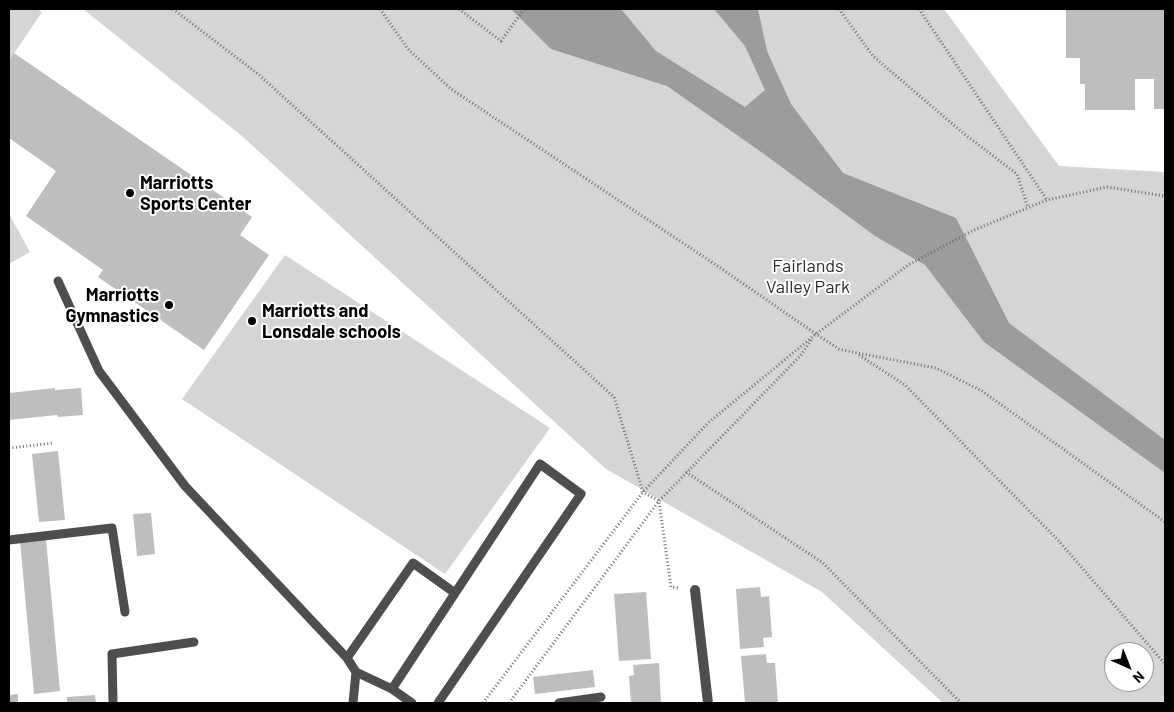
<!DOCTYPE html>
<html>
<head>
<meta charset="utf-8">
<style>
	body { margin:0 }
	#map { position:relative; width:1174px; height:712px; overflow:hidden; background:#fff; font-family:Barlow,sans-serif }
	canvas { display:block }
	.frame { position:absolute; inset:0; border:10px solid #000; pointer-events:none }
	.north { position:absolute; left:1104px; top:642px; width:50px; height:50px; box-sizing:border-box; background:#fff; border:1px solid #999; border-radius:50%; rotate:136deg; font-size:14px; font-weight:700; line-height:20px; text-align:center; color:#000 }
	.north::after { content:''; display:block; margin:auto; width:18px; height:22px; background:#000; clip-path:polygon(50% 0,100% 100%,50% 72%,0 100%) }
</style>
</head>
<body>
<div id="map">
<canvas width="1174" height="712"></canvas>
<div class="frame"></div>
<div class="north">N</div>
</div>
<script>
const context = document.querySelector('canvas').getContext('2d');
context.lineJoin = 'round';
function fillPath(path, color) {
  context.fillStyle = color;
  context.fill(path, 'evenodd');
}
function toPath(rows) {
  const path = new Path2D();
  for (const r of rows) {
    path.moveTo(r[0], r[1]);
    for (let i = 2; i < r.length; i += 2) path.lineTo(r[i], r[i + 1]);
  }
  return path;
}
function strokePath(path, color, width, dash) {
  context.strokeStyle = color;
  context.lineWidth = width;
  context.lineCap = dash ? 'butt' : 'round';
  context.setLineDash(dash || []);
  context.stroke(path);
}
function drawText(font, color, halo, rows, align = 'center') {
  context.font = font + ' Barlow,sans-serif';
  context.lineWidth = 4;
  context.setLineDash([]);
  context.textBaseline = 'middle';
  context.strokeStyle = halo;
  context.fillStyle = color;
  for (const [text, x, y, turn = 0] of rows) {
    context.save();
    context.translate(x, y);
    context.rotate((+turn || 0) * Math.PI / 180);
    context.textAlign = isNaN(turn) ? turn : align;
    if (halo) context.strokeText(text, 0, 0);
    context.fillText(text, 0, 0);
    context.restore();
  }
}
fillPath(toPath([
	[9,9,37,9,42,12,9,61],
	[83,9,944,9,1059,166,1165,172,1165,703,943,703,822,592,606,469,242,136],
	[1114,652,1144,652,1144,682,1114,682],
	[9,214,30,252,9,264],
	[285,255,550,428,445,574,182,399]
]), '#d5d5d5');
fillPath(toPath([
	[511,9,621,9,656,51,745,107,765,90,745,46,714,9,758,9,767,51,791,104,843,173,956,218,1009,323,1165,440,1165,473,984,342,925,265,875,236,764,154,667,86,551,49]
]), '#9c9c9c');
fillPath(toPath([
	[1066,9,1165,9,1165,109,1154,109,1154,79,1135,79,1135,110,1085,110,1085,84,1080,84,1080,58,1066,58],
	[14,53,252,217,240,235,269,255,204,350,98,277,103,270,26,216,56,171,9,138,9,61],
	[55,388,55,390,81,388,83,415,58,417,57,415,9,420,9,393],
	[58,451,65,520,39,522,32,454],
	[151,513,155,554,137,556,133,514],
	[46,539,60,691,34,694,20,541],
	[760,587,761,597,769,596,772,637,763,638,764,647,740,649,736,589],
	[646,592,651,659,619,661,614,594],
	[766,654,767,663,775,663,778,703,745,703,741,656],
	[659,663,661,703,631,703,629,676,634,675,633,665],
	[593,670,595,687,535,694,533,677],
	[18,694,18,703,9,703,9,695],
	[95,695,96,703,67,703,67,697]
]), '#bebebe');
strokePath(toPath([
	[173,9,258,74,614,397,643,492,659,501,671,587,679,588],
	[380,9,408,49,451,89,719,267,816,334,839,349,857,353,936,368,982,391,1165,522],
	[459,9,501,41,524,9],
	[839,9,873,56,963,133,1017,174,1028,208],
	[919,9,1047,200],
	[859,355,905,385,1058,540,1165,664],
	[9,448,54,443],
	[686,472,823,563,961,703],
	[483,703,643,492,708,423,816,334,908,265,974,230,1047,200,1107,187,1165,196],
	[509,703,659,501,801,355,812,339]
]), '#707070', 3, [1, 2.5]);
strokePath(toPath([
	[58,281,99,371,185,486,347,658,356,672,353,703],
	[9,540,112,528,125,612],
	[347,658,413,563,455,593],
	[356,672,392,689],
	[113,703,112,654,194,642],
	[412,703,392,689,540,464,581,494,438,703],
	[559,703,601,697]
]), '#4e4e4e', 9);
strokePath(toPath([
	[695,590,708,703]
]), '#4e4e4e', 10);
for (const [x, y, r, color] of [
	[130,193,5,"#000"],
	[169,305,5,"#000"],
	[252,321,5,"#000"]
]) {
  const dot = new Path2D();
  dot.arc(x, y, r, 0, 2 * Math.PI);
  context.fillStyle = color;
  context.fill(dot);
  strokePath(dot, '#fff', 2);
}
drawText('bold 18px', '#000', '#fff', [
	["Marriotts",140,183],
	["Sports Center",140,204],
	["Marriotts",159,295,"right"],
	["Gymnastics",159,316,"right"],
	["Marriotts and",262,311],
	["Lonsdale schools",262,332]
], 'left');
drawText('18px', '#2c2c2c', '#fff', [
	["Fairlands",808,266],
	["Valley Park",808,287]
]);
</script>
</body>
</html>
